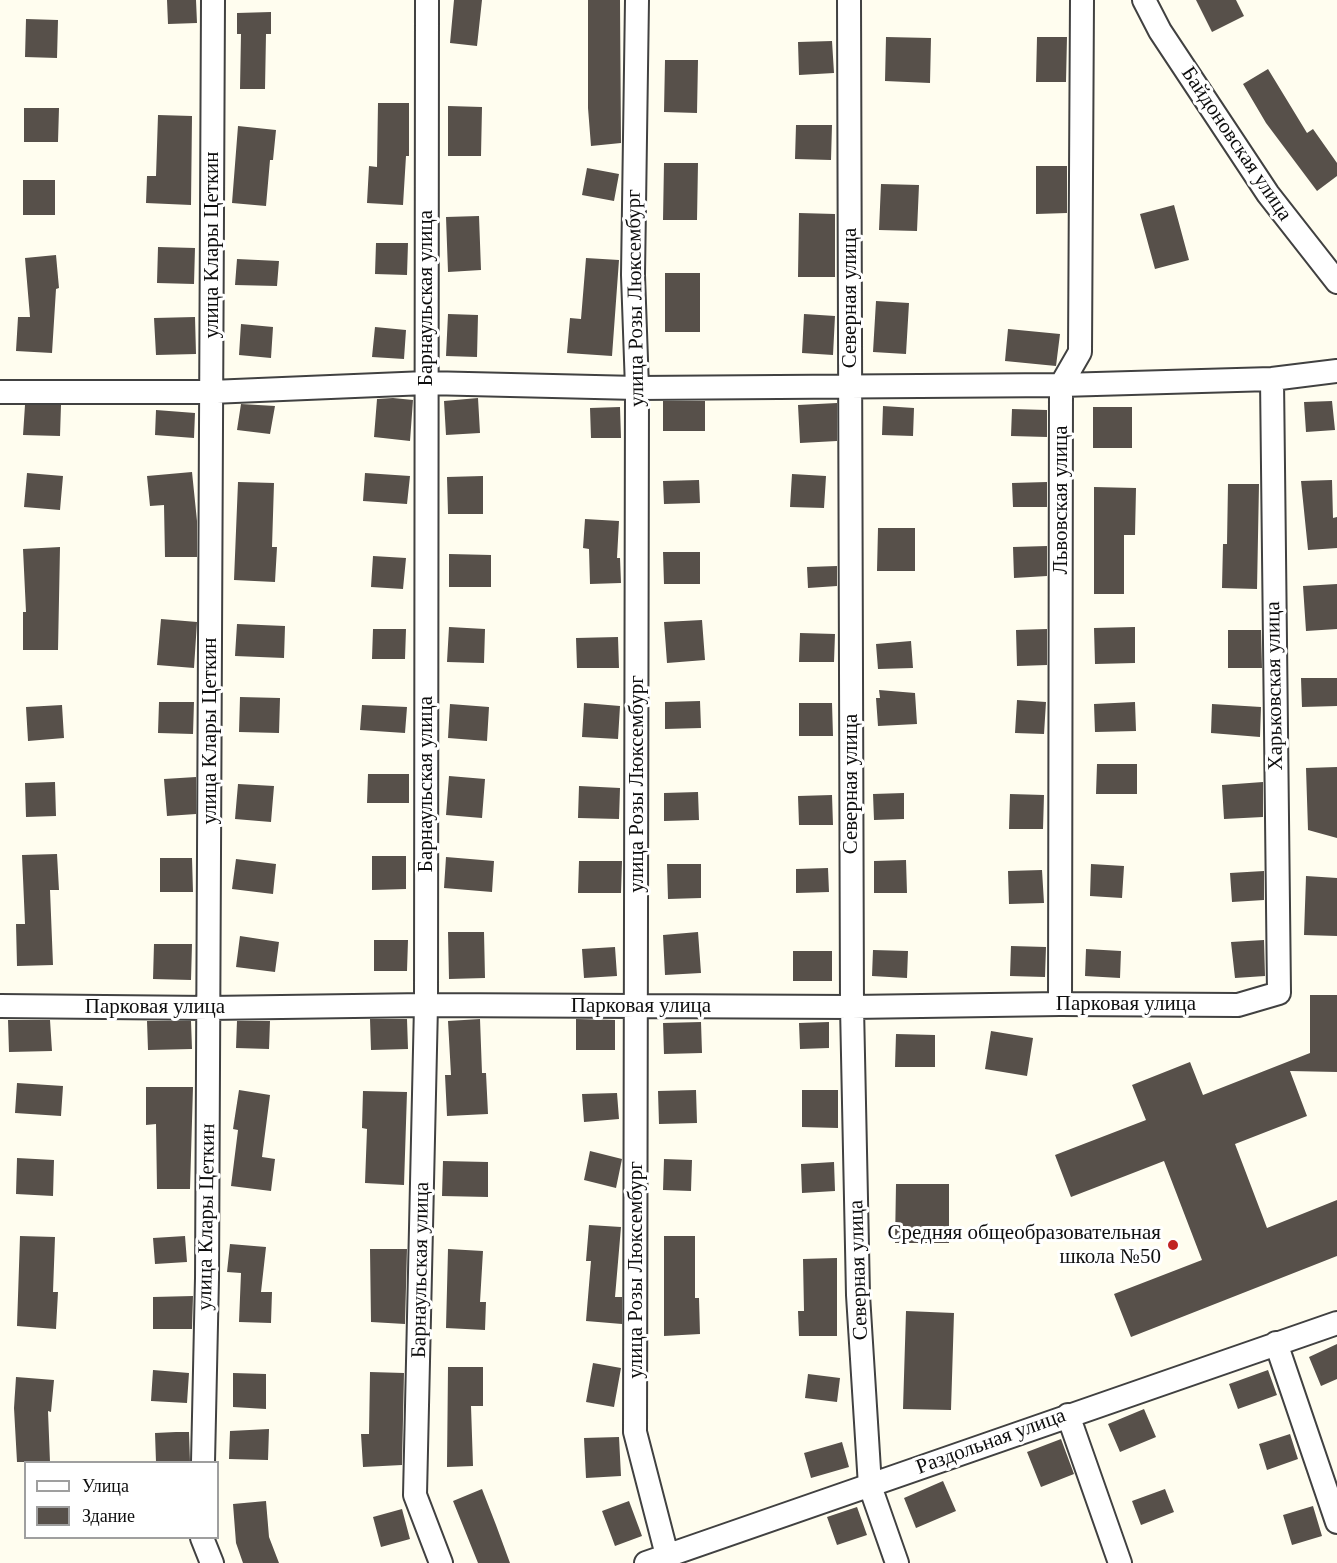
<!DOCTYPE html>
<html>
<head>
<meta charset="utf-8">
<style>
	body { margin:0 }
	#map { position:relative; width:1337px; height:1563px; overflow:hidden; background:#fffdef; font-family:Georgia,serif }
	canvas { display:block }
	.legend { position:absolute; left:24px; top:1461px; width:195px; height:78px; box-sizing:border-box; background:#fff; border:2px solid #9f9f9f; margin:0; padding:8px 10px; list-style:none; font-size:18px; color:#0e0e0e }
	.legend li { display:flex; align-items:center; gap:12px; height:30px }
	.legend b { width:30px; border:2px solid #9f9f9f }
</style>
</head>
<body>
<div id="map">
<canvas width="1337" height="1563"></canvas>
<ul class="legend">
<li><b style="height:8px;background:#fff"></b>Улица</li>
<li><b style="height:16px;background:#57504a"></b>Здание</li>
</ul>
</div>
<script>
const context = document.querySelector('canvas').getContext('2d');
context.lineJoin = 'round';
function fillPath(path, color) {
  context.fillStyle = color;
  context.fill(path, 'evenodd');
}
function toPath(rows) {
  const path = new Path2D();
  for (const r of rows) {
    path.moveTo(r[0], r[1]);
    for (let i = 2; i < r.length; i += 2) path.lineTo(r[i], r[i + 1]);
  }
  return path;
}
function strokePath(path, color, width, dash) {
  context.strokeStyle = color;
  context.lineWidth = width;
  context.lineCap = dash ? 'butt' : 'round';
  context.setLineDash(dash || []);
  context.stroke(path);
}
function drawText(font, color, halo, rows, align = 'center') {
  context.font = font + ' Georgia,serif';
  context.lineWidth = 6;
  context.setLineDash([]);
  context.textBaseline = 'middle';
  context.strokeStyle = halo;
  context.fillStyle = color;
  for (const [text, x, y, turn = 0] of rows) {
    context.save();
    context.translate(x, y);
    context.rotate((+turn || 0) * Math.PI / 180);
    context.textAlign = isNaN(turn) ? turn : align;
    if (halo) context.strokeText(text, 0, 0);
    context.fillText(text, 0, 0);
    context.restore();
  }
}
fillPath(toPath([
	[167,0,196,0,197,23,168,24],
	[454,0,482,0,477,46,450,43],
	[588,0,620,0,621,143,591,146,588,108],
	[1196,0,1236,0,1244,16,1212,32],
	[271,12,271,34,266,34,265,89,240,89,241,34,237,34,237,13],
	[26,19,58,20,57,58,25,57],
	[886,37,931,38,930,83,885,81],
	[1037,37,1067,37,1066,82,1036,82],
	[832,41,834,73,799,75,798,42],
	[665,60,698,60,697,113,664,112],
	[1268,69,1307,133,1313,129,1337,163,1337,176,1317,191,1266,123,1243,84],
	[378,103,409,103,409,156,406,156,403,205,367,203,369,166,377,167],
	[448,106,482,107,481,156,448,156],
	[24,108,59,108,58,142,24,142],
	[158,115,192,116,191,205,146,203,147,176,156,176],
	[796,125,832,125,831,160,795,159],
	[238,126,276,130,273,160,270,160,266,206,232,203],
	[664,163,698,163,697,220,663,220],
	[1036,166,1067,166,1067,213,1036,214],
	[587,168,619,174,614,201,582,195],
	[23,180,55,180,55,215,23,215],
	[881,184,919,185,917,231,879,230],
	[1174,205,1189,260,1155,269,1140,214],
	[799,213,835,214,835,277,798,277],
	[479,216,481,270,448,272,446,217],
	[376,243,408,243,407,275,375,274],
	[158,247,195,248,194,284,157,283],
	[56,255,59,288,56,289,52,353,16,351,18,317,30,317,25,258],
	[586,258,619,260,612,356,567,353,570,318,581,319],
	[237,259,279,261,277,286,235,285],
	[665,273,700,273,700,332,665,332],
	[876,301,909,303,906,354,873,352],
	[448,314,478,315,477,357,446,356],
	[804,314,835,316,833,355,802,353],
	[195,317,196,354,156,355,154,318],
	[241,324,273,327,271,358,239,355],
	[375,327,406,330,404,359,372,357],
	[1008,329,1060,334,1056,366,1005,361],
	[393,398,413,400,410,441,374,437,377,399],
	[478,398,480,433,446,435,444,401],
	[663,401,705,401,705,431,663,431],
	[1332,401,1335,430,1306,432,1304,402],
	[837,403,837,441,800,443,798,405],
	[241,404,275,406,270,434,237,430],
	[25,405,61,405,60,436,23,435],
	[883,406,914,408,913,436,882,435],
	[620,407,621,438,591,438,590,408],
	[1093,407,1132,407,1132,448,1093,448],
	[1012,409,1047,410,1047,437,1011,436],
	[156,410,195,413,194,438,155,435],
	[192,472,197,521,197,557,165,557,164,505,150,506,147,476],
	[27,473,63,476,60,510,24,507],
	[365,473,410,476,407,504,363,501],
	[792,474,826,476,824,508,790,507],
	[483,476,483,514,448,514,447,477],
	[699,480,700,503,664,504,663,481],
	[1332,480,1333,518,1337,517,1337,548,1308,550,1301,481],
	[238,482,274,483,272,547,277,547,275,582,234,580],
	[1047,482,1047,507,1013,507,1012,483],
	[1228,484,1259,484,1257,589,1222,588,1223,544,1227,544],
	[1094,487,1136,488,1135,535,1124,535,1124,594,1094,594],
	[585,519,619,521,617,558,620,558,621,583,590,584,589,549,583,548],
	[878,528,915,528,915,571,877,571],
	[1047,546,1047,576,1014,578,1013,547],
	[60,547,58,650,23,650,23,612,26,612,23,549],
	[663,552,700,552,700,584,664,584],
	[449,554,491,555,491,587,449,587],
	[373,556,406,558,403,589,371,587],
	[837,566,837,586,808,588,807,567],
	[1337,584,1337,629,1306,631,1303,586],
	[161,619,197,622,194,668,157,665],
	[702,620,705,660,667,663,664,622],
	[237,624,285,626,284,658,235,656],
	[449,627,485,629,484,663,447,662],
	[1135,627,1135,663,1095,664,1094,628],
	[373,629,406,629,405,659,372,659],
	[1047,629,1047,665,1017,666,1016,630],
	[1228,630,1261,630,1262,668,1228,668],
	[800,633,835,634,834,662,799,662],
	[618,637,619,668,577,668,576,638],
	[911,641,913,668,878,669,876,644],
	[1301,678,1337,678,1337,706,1302,707],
	[879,690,915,693,917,724,878,726,876,698,880,698],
	[240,697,280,698,279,733,239,732],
	[1017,700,1046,702,1044,734,1015,733],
	[700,701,701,728,665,729,665,702],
	[159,702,194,702,193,734,158,733],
	[1135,702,1136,731,1095,732,1094,704],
	[584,703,620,706,618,739,582,737],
	[799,703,832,703,833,736,799,736],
	[450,704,489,707,487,741,448,738],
	[1212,704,1261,707,1260,737,1211,733],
	[62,705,64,738,28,741,26,707],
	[362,705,407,707,405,733,360,730],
	[1097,764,1137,764,1137,794,1096,794],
	[1337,767,1337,838,1308,830,1306,768],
	[368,774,409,774,409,803,367,803],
	[449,776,485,779,482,818,446,815],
	[196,777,196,814,167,816,164,779],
	[55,782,56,816,26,817,25,783],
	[1263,782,1263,817,1224,819,1222,785],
	[238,784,274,786,271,822,235,819],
	[579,786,620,788,619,819,578,818],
	[698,792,699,820,664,821,664,793],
	[904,793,904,819,874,820,873,794],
	[1010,794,1044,795,1043,829,1009,829],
	[832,795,833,825,799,825,798,796],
	[57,854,59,890,50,890,53,965,17,966,16,924,25,924,22,855],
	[372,856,406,856,406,889,372,890],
	[446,857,494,861,492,892,444,888],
	[160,858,192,858,193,892,160,892],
	[236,859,276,864,273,894,232,889],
	[906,860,907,893,874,893,874,861],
	[579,861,622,861,621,893,578,893],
	[667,864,701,864,701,898,668,899],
	[1091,864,1124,866,1122,898,1090,896],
	[828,868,829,892,796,893,796,869],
	[1042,870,1044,903,1009,904,1008,871],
	[1264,871,1264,900,1232,902,1230,873],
	[1306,876,1337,878,1337,936,1304,935],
	[448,932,484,932,485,978,449,979],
	[698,932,701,973,665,975,663,935],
	[240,936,279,942,275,972,236,967],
	[374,940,408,940,407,971,374,971],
	[1264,940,1265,976,1235,978,1231,942],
	[154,944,192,944,191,980,153,979],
	[1011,946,1046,947,1045,977,1010,976],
	[615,947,617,976,584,978,582,949],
	[1086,949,1121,951,1120,978,1085,976],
	[873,950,908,951,907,978,872,976],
	[793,951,832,951,832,981,793,981],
	[1310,995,1337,995,1337,1072,1290,1071,1307,1116,1235,1144,1267,1228,1337,1200,1337,1256,1131,1337,1114,1294,1202,1260,1164,1161,1071,1197,1055,1155,1146,1120,1132,1085,1190,1062,1203,1095,1310,1053],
	[370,1019,407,1019,408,1049,371,1050],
	[480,1019,482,1073,486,1073,488,1114,447,1116,445,1075,451,1075,448,1021],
	[576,1019,615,1020,615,1050,576,1050],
	[8,1020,50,1020,52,1051,9,1052],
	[147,1021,191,1021,192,1049,148,1050],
	[237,1021,270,1021,269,1049,236,1048],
	[701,1022,702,1053,664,1054,663,1023],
	[829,1022,829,1048,800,1049,799,1023],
	[991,1031,1033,1038,1027,1076,985,1069],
	[896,1034,935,1035,935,1067,895,1067],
	[17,1083,63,1086,61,1116,15,1113],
	[146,1087,193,1087,190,1189,157,1189,156,1124,146,1125],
	[239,1090,270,1095,262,1157,275,1159,271,1191,231,1186,238,1130,233,1129],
	[696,1090,697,1123,659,1124,658,1091],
	[802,1090,838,1090,838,1128,802,1127],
	[363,1091,407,1092,404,1185,365,1183,367,1129,362,1128],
	[617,1093,619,1119,584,1122,582,1094],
	[590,1151,622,1159,616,1188,584,1180],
	[17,1158,54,1160,53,1196,16,1194],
	[664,1159,692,1160,691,1191,663,1190],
	[443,1161,488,1162,488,1197,442,1196],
	[834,1162,835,1191,802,1193,801,1164],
	[896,1184,949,1184,949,1243,895,1243],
	[589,1225,621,1227,615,1297,622,1297,622,1324,586,1321,591,1261,586,1261],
	[20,1236,55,1237,53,1292,58,1292,56,1329,17,1326],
	[185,1236,187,1262,155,1264,153,1238],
	[664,1236,695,1236,695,1298,699,1298,700,1334,664,1336],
	[230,1244,266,1247,261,1292,272,1292,271,1323,239,1322,241,1273,227,1272],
	[370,1249,407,1249,405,1324,371,1322],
	[448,1249,483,1251,480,1302,486,1302,485,1330,446,1328],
	[837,1258,837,1336,799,1336,798,1311,804,1311,803,1259],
	[193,1296,192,1329,153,1329,153,1297],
	[906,1311,954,1313,951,1410,903,1409],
	[1337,1344,1337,1379,1321,1386,1309,1357],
	[593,1363,621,1368,614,1407,586,1402],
	[448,1367,483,1367,483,1406,471,1406,473,1466,447,1467],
	[153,1370,189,1373,187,1403,151,1401],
	[1268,1370,1277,1395,1238,1409,1229,1384],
	[370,1372,404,1373,402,1465,363,1467,361,1434,369,1434],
	[233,1373,266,1374,266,1409,233,1407],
	[808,1374,840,1378,837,1402,805,1398],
	[16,1377,54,1380,51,1412,48,1411,50,1462,17,1462,14,1408],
	[1144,1409,1156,1437,1120,1452,1108,1424],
	[269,1429,268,1460,229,1459,230,1431],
	[176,1432,189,1432,190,1462,156,1462,155,1433],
	[1290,1434,1298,1459,1267,1470,1259,1444],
	[619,1437,621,1476,586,1478,584,1438],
	[1061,1439,1074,1474,1041,1487,1027,1452],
	[842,1442,849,1467,811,1478,804,1453],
	[943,1481,956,1511,916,1528,904,1498],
	[482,1489,496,1525,510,1563,478,1563,453,1501],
	[1165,1489,1174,1512,1141,1525,1132,1501],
	[266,1501,269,1537,279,1563,243,1563,236,1543,233,1504],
	[629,1501,642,1536,615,1546,602,1511],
	[1313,1506,1322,1536,1292,1545,1283,1515],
	[857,1507,867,1535,837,1545,827,1517],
	[402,1509,410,1539,381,1547,373,1517]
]), '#57504a');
const minor = toPath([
	[427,0,426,1005,415,1495,441,1563],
	[637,0,633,275,637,388,635,1432,669,1563],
	[849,0,852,1007,858,1295,870,1486,897,1563],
	[1144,0,1160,31,1268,194,1337,282],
	[0,392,211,392,426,383,637,388,1061,385,1272,379,1337,371],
	[1060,1004,1061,385,1080,352,1082,0],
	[0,1006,209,1008,426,1005,852,1007,1060,1004,1238,1005,1279,993,1272,379],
	[1276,1343,1337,1522],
	[1068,1415,1120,1563],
	[203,1462,207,1278,213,0],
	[202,1538,212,1563],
	[646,1563,1337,1323]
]);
strokePath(minor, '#414141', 26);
strokePath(minor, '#fff', 22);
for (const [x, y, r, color] of [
	[1173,1245,6,"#c12424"]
]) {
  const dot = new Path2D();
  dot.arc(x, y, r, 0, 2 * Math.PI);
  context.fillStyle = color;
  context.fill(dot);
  strokePath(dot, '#fff', 2);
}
drawText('21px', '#0e0e0e', '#fff', [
	["Байдоновская улица",1236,144,56],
	["улица Клары Цеткин",212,245,-90],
	["Барнаульская улица",426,298,-90],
	["улица Розы Люксембург",636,298,-91],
	["Северная улица",850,298,-90],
	["Львовская улица",1061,500,-90],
	["Харьковская улица",1275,686,-91],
	["улица Клары Цеткин",210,731,-90],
	["Барнаульская улица",426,784,-90],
	["улица Розы Люксембург",637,784,-90],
	["Северная улица",851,784,-90],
	["Парковая улица",1126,1004],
	["Парковая улица",641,1006],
	["Парковая улица",155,1007],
	["улица Клары Цеткин",207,1217,-89],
	["Барнаульская улица",421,1270,-89],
	["улица Розы Люксембург",636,1270,-90],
	["Северная улица",859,1270,-92],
	["Раздольная улица",991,1442,-20]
]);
drawText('21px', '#0e0e0e', '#fff', [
	["Средняя общеобразовательная",1161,1233],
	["школа №50",1161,1257]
], 'right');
</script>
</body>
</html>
